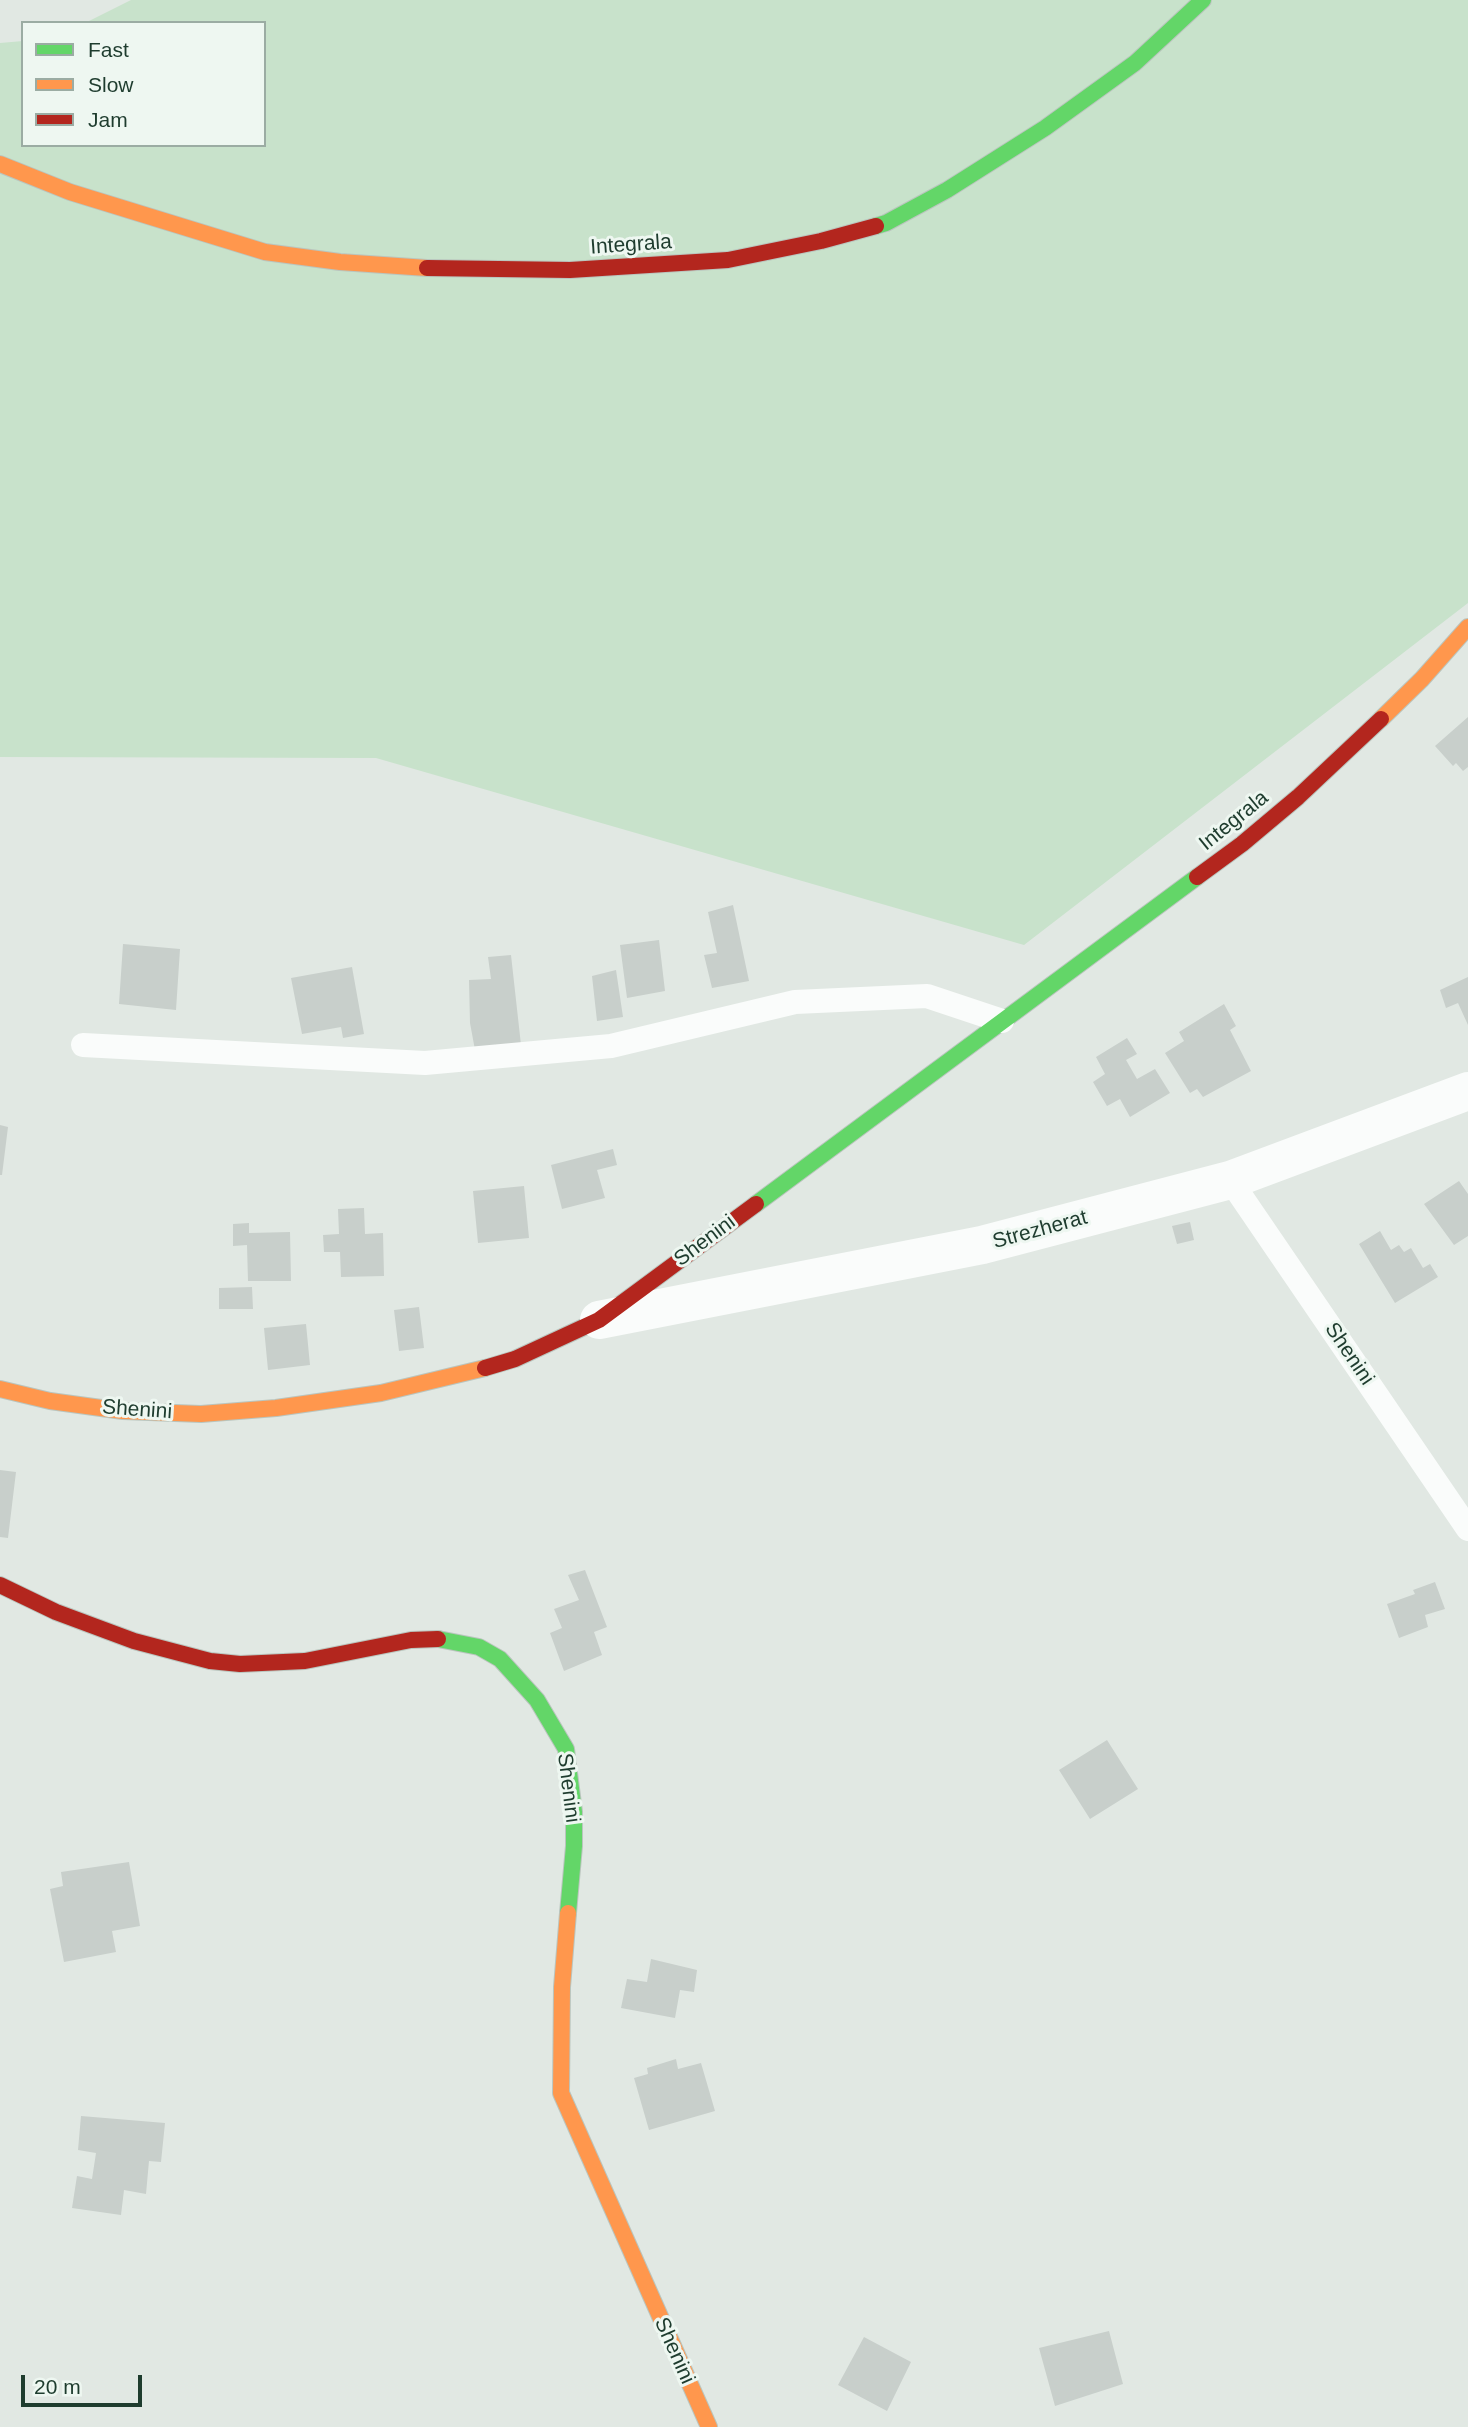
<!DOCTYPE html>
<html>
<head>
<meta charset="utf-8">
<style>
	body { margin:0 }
	#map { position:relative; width:1468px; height:2427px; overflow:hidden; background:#e1e8e3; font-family:Helvetica,sans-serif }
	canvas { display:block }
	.legend { position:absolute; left:21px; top:21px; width:245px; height:126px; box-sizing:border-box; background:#eef7f1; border:2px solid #9baca3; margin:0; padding:9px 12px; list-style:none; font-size:21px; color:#1e3c2e }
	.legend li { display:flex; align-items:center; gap:14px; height:35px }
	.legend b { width:35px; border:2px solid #9baca3 }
	.scale { position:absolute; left:21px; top:2375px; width:121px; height:32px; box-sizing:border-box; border:4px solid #1e3c2e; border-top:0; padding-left:9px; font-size:21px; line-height:24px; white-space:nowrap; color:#1e3c2e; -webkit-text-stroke:5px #eef7f1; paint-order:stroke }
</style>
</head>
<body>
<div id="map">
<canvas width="1468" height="2427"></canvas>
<ul class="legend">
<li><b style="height:9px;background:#63d668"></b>Fast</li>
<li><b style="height:9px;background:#ff974d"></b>Slow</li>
<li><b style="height:9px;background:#b3261e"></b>Jam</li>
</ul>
<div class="scale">20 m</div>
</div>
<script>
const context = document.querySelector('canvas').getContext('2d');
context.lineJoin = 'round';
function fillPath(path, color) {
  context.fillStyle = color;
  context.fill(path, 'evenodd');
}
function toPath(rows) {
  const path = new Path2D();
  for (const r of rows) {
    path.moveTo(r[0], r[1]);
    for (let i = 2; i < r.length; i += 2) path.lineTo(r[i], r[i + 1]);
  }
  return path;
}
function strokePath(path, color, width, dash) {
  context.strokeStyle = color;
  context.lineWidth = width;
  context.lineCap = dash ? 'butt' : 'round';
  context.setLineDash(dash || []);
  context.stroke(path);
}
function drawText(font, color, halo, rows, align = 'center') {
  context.font = font + ' Helvetica,sans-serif';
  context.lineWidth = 6;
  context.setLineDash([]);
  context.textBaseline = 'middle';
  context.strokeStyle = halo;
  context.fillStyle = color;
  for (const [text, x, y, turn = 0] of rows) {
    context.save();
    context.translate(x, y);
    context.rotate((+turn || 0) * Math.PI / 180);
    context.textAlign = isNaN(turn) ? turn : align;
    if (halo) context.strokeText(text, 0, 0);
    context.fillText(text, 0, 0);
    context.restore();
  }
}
fillPath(toPath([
	[131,0,1468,0,1468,603,1024,945,376,758,0,757,0,43,23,41,23,145,264,145,264,23,85,23]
]), '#c8e2cb');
fillPath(toPath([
	[1468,717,1468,767,1463,771,1456,763,1453,766,1435,746],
	[733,905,749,981,712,988,704,955,717,953,708,912],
	[659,940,665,991,627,998,620,945],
	[123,944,180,949,176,1010,119,1004],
	[511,955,521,1045,475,1050,470,1023,469,980,491,979,488,957],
	[352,967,364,1034,343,1038,341,1027,302,1034,291,978],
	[616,970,623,1017,597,1021,592,976],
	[1468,977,1468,1025,1458,1003,1446,1008,1440,990],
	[1224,1004,1236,1026,1230,1030,1251,1071,1203,1097,1197,1089,1190,1093,1165,1053,1184,1041,1179,1032],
	[1127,1038,1137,1054,1126,1060,1137,1079,1155,1069,1170,1093,1130,1117,1120,1099,1107,1106,1093,1082,1105,1074,1096,1057],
	[0,1125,8,1127,2,1175,0,1175],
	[613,1149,617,1165,597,1170,605,1198,562,1209,551,1165],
	[1459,1181,1468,1194,1468,1236,1454,1245,1424,1204],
	[524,1186,529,1238,478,1243,473,1191],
	[364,1208,365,1234,383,1233,384,1276,341,1277,340,1252,324,1252,323,1235,339,1234,338,1209],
	[1190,1222,1194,1240,1177,1244,1172,1226],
	[249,1223,249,1233,290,1232,291,1281,248,1281,247,1245,233,1246,233,1224],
	[1380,1231,1391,1250,1399,1245,1404,1252,1411,1248,1423,1268,1430,1264,1438,1277,1395,1303,1359,1244],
	[252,1287,253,1309,219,1309,219,1288],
	[419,1307,424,1348,399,1351,394,1310],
	[306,1324,310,1365,268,1370,264,1328],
	[0,1470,16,1472,8,1538,0,1537],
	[585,1570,607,1627,594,1632,602,1655,564,1671,550,1633,562,1628,554,1609,579,1600,568,1575],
	[1435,1582,1445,1609,1425,1615,1428,1627,1399,1638,1387,1604,1415,1594,1413,1590],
	[1107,1740,1138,1789,1090,1819,1059,1770],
	[129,1862,140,1926,112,1931,116,1952,64,1962,50,1889,63,1886,61,1872],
	[651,1959,697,1970,694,1992,680,1990,675,2018,621,2008,627,1979,647,1982],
	[676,2059,678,2069,701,2063,715,2111,649,2130,634,2078,648,2074,647,2068],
	[81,2116,165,2123,161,2162,149,2161,146,2194,124,2190,121,2215,72,2208,77,2176,92,2179,96,2153,78,2150],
	[1109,2331,1123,2384,1055,2406,1039,2348],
	[864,2337,911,2362,887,2411,838,2385]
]), '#c8cfcb');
const fast = toPath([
	[876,226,886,223,947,190,1045,128,1135,63,1203,0],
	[756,1204,1197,877],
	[438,1639,479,1647,500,1659,537,1700,566,1749,574,1812,574,1846,568,1913]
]);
const slow = toPath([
	[0,164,70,192,265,252,340,262,427,268],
	[1381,719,1422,679,1468,627],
	[0,1389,50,1401,123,1411,201,1414,276,1408,381,1393,485,1368],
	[568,1913,562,1987,561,2093,709,2427]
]);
const jam = toPath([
	[427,268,570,270,728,260,821,241,876,226],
	[1197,877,1242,844,1298,797,1381,719],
	[485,1368,515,1359,599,1320,756,1204],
	[0,1585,56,1612,134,1641,210,1661,240,1664,305,1661,411,1640,438,1639]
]);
strokePath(fast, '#bac5be', 18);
strokePath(slow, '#bac5be', 18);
strokePath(jam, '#bac5be', 18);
strokePath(toPath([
	[83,1045,425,1063,611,1046,795,1002,927,996,1002,1021],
	[1230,1180,1468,1529]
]), '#fafcfb', 24);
strokePath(toPath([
	[599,1320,982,1245,1230,1180,1468,1091]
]), '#fafcfb', 38);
strokePath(fast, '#63d668', 16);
strokePath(slow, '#ff974d', 16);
strokePath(jam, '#b3261e', 16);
drawText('21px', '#1e3c2e', '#eef7f1', [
	["Integrala",631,245,-4],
	["Integrala",1234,821,-39],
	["Strezherat",1040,1230,-15],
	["Shenini",705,1241,-37],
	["Shenini",1349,1354,56],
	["Shenini",137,1410,4],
	["Shenini",568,1788,83],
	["Shenini",674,2351,66]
]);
</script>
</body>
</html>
